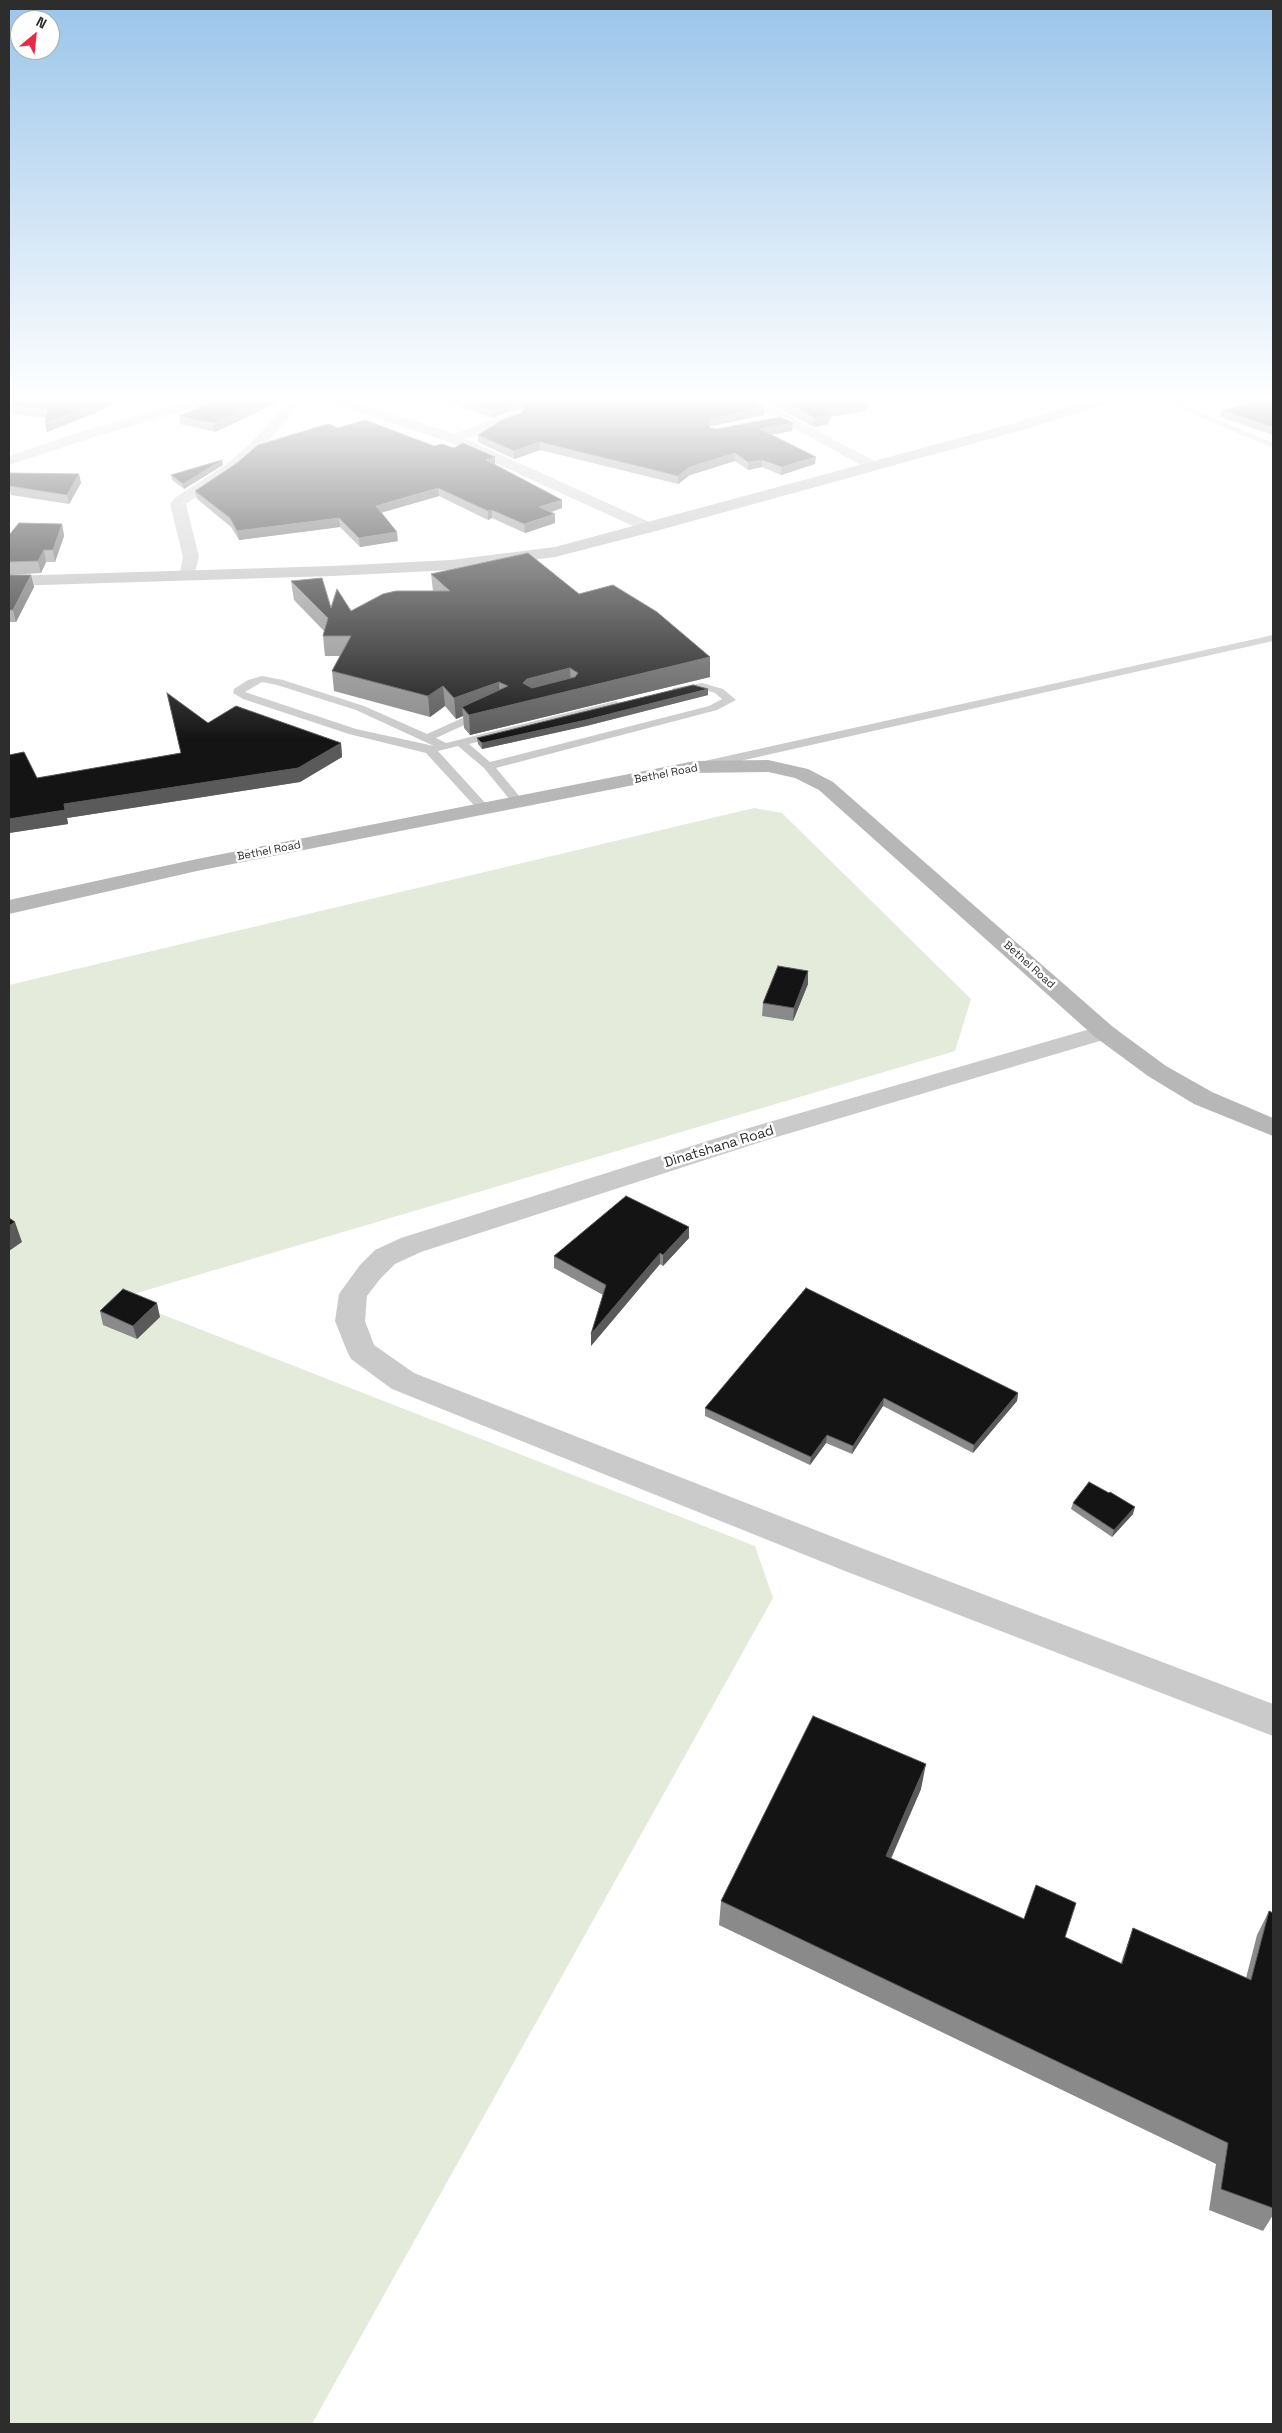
<!DOCTYPE html>
<html>
<head>
<meta charset="utf-8">
<style>
	body { margin:0 }
	#map { position:relative; width:1282px; height:2433px; overflow:hidden; background:#fff; font-family:"Space Grotesk",sans-serif }
	canvas { display:block }
	.frame { position:absolute; inset:0; border:10px solid #2d2d2d; pointer-events:none }
	.north { position:absolute; left:10px; top:10px; width:50px; height:50px; box-sizing:border-box; background:#fff; border:1px solid #ababab; border-radius:50%; rotate:28deg; font-size:14px; font-weight:700; line-height:20px; text-align:center; color:#2d2d2d }
	.north::after { content:''; display:block; margin:auto; width:18px; height:22px; background:#ea2a42; clip-path:polygon(50% 0,100% 100%,50% 72%,0 100%) }
</style>
</head>
<body>
<div id="map">
<canvas width="1282" height="2433"></canvas>
<div class="frame"></div>
<div class="north">N</div>
</div>
<script>
const context = document.querySelector('canvas').getContext('2d');
context.lineJoin = 'round';
function fillPath(path, color) {
  context.fillStyle = color;
  context.fill(path, 'evenodd');
}
function toPath(rows) {
  const path = new Path2D();
  for (const r of rows) {
    path.moveTo(r[0], r[1]);
    for (let i = 2; i < r.length; i += 2) path.lineTo(r[i], r[i + 1]);
  }
  return path;
}
function strokePath(path, color, width, dash) {
  context.strokeStyle = color;
  context.lineWidth = width;
  context.lineCap = dash ? 'butt' : 'round';
  context.setLineDash(dash || []);
  context.stroke(path);
}
function drawText(font, color, halo, rows, align = 'center') {
  context.font = font + ' "Space Grotesk",sans-serif';
  context.lineWidth = 5;
  context.setLineDash([]);
  context.textBaseline = 'middle';
  context.strokeStyle = halo;
  context.fillStyle = color;
  for (const [text, x, y, turn = 0] of rows) {
    context.save();
    context.translate(x, y);
    context.rotate((+turn || 0) * Math.PI / 180);
    context.textAlign = isNaN(turn) ? turn : align;
    if (halo) context.strokeText(text, 0, 0);
    context.fillText(text, 0, 0);
    context.restore();
  }
}
fillPath(toPath([
	[754,808,782,813,971,999,955,1051,120,1298,755,1546,773,1598,312,2424,9,2424,9,985]
]), '#e4ebda');
fillPath(toPath([
	[1158,399,1169,399,1273,443,1273,448,1158,399],
	[1273,635,1273,641,700,770,694,766,700,762,1273,635],
	[262,676,283,680,364,706,427,734,478,711,486,711,486,715,436,738,446,743,616,701,622,704,620,706,469,744,490,762,709,706,722,699,715,693,702,689,677,693,672,690,673,688,702,683,723,689,736,700,717,710,496,768,525,803,519,807,515,806,484,768,458,746,438,751,488,806,490,809,488,812,484,813,480,812,426,753,349,734,243,699,233,693,234,689,248,680,262,676],
	[262,682,277,685,356,710,434,746,356,729,245,692,262,682]
]), '#cacaca');
fillPath(toPath([
	[195,399,217,399,215,402,97,436,9,465,9,456,87,430,195,399],
	[291,399,305,399,261,449,237,470,186,504,199,557,193,580,181,580,179,576,183,557,170,504,176,497,227,464,251,443,291,399],
	[325,399,347,399,454,434,511,413,521,413,523,416,521,419,466,439,656,525,658,528,650,533,644,531,449,442,327,402,325,399],
	[741,399,758,399,878,463,880,466,873,470,868,469,741,399],
	[1104,1025,1113,1027,1116,1032,1113,1037,770,1139,421,1252,395,1264,380,1279,367,1296,365,1321,374,1345,414,1373,869,1551,1273,1704,1273,1736,845,1571,392,1389,351,1359,347,1351,335,1321,339,1294,360,1265,375,1250,401,1238,752,1127,1104,1025]
]), '#cacaca');
fillPath(toPath([
	[1093,399,1114,399,1112,402,1029,428,656,531,555,557,451,570,333,576,9,586,9,576,333,566,451,560,555,547,1019,422,1093,399],
	[768,760,808,769,833,782,1113,1027,1166,1066,1212,1092,1273,1118,1273,1136,1194,1104,1148,1076,1095,1037,819,790,795,778,768,772,695,773,197,871,9,914,9,900,197,859,695,761,768,760]
]), '#b7b7b7');
fillPath(toPath([
	[9,399,123,399,97,412,47,432,45,418,9,413],
	[443,399,744,399,764,408,764,415,711,426,710,427,711,428,717,429,792,431,771,434,815,464,781,475,762,467,748,470,735,461,690,475,678,484,540,450,514,459,478,442,478,435,521,413,522,412,521,411,510,411,493,418,444,401],
	[769,399,864,399,867,410,830,417,830,420,829,421,828,424,814,427,769,403],
	[1228,399,1273,399,1273,435,1220,417,1222,410,1244,406,1227,401],
	[281,401,215,432,180,424,179,416],
	[338,428,434,446,454,448,495,457,495,464,562,500,562,508,551,512,555,523,525,533,492,518,488,520,439,496,381,513,398,541,360,547,340,527,239,540,231,527,197,499,195,491],
	[222,460,223,465,184,489,172,480,171,475],
	[79,474,81,483,69,504,11,495,9,486],
	[62,524,64,536,55,562,46,562,41,573,9,575,9,535],
	[431,574,579,594,710,657,710,677,470,735,464,728,463,716,456,719,445,706,430,717,334,691,332,671,340,656,325,656,323,636,324,631,294,600,291,581,331,608,351,611,433,591],
	[9,575,31,575,34,587,16,622,9,622],
	[708,689,708,695,586,726,482,749,478,744,477,738],
	[167,693,208,723,341,743,342,757,300,782,67,818,68,824,9,833,9,755,37,778,181,753],
	[808,971,808,984,793,1021,762,1016,763,1003],
	[689,1227,689,1238,663,1266,660,1264,591,1346,603,1295,554,1268,554,1256],
	[806,1288,1018,1393,1017,1401,973,1453,883,1406,852,1454,826,1443,810,1465,705,1416,705,1408],
	[100,1311,160,1317,137,1339,103,1325],
	[1073,1503,1133,1514,1112,1537,1071,1509],
	[921,1789,891,1859,1121,1963,1133,1928,1246,1978,1257,1935,1269,1911,1273,1913,1273,2215,1263,2231,1209,2210,1216,2164,719,1925,721,1901]
]), '#8a8a8a');
fillPath(toPath([
	[105,399,123,399,97,412,47,432,45,423],
	[267,399,281,399,281,401,215,432,213,423],
	[868,401,867,410,830,417,830,420,829,421,828,424,814,427,815,418,826,409],
	[510,404,510,411,493,418,492,410],
	[764,408,764,415,711,426,707,432,708,425,711,419],
	[793,423,792,431,760,437,760,429],
	[540,442,540,450,514,459,514,451],
	[735,453,735,461,690,475,678,484,678,476,690,467],
	[495,457,495,465,486,460],
	[816,457,815,464,781,475,782,467],
	[222,460,223,465,184,489,183,484],
	[762,460,762,467,748,470,748,462],
	[79,474,81,483,69,504,67,495],
	[438,488,439,496,376,514,376,506],
	[562,500,562,508,540,516,539,507],
	[492,510,492,518,488,520,488,511],
	[555,514,555,523,525,533,524,524],
	[339,518,340,527,239,540,237,531],
	[62,524,64,536,55,562,53,550],
	[397,532,398,541,360,547,359,538],
	[44,550,46,562,41,573,38,561],
	[31,575,34,587,16,622,13,610],
	[710,657,710,677,470,735,469,715,523,683,527,679,570,668,571,688],
	[499,682,500,702,462,707,463,716,456,719,454,698],
	[443,686,445,706,430,717,428,696],
	[708,689,708,695,586,726,482,749,482,743],
	[341,743,342,757,300,782,67,818,68,824,9,833,9,819,64,804],
	[808,971,808,984,793,1021,794,1008],
	[15,1222,22,1242,9,1251,9,1226],
	[689,1227,689,1238,663,1266,663,1255],
	[660,1253,660,1264,591,1346,591,1334],
	[157,1303,160,1317,137,1339,133,1326],
	[1018,1393,1017,1401,973,1453,974,1445],
	[884,1398,883,1406,852,1454,853,1446],
	[827,1435,826,1443,810,1465,811,1457],
	[1135,1507,1133,1514,1112,1537,1114,1530],
	[926,1764,921,1789,881,1881,886,1856]
]), '#5a5a5a');
const building = toPath([
	[9,399,105,399,95,404,45,423,47,410,9,405,9,399],
	[216,399,267,399,213,423,179,416,216,399],
	[458,399,750,399,764,408,711,419,708,425,711,428,717,429,780,417,793,423,760,429,816,457,782,467,762,460,748,462,735,453,690,467,678,476,540,442,514,451,478,435,502,420,521,413,524,408,521,404,510,404,492,410,458,399],
	[779,399,864,399,868,401,826,409,831,412,824,413,829,415,815,418,779,399],
	[1248,399,1273,399,1273,427,1222,410,1260,402,1248,399],
	[365,420,434,446,442,444,454,448,463,443,495,457,486,460,562,500,539,507,555,514,524,524,492,510,488,511,438,488,376,506,397,532,359,538,339,518,237,531,230,518,195,491,237,463,258,445,321,426,329,424,338,428,365,420],
	[222,460,183,484,171,475,222,460],
	[10,473,79,474,67,495,9,486,10,473],
	[19,523,62,524,53,550,44,550,38,561,9,562,9,535,19,523],
	[528,553,579,594,613,585,657,612,710,657,469,715,462,707,508,686,499,682,454,698,443,686,428,696,332,671,351,636,323,636,328,618,291,581,322,578,331,608,337,589,351,611,383,594,396,591,450,591,431,574,528,553],
	[570,668,578,673,575,677,532,688,523,683,527,679,570,668],
	[9,575,31,575,13,610,9,610,9,575],
	[693,685,708,689,586,720,482,743,477,738,693,685],
	[167,693,208,723,236,706,341,743,298,768,64,804,65,810,9,819,9,755,24,752,37,778,181,753,167,693],
	[778,966,808,971,794,1008,763,1003,778,966],
	[626,1196,689,1227,663,1255,660,1253,591,1334,606,1285,554,1256,626,1196],
	[9,1218,15,1222,9,1226,9,1218],
	[806,1288,1018,1393,974,1445,884,1398,853,1446,827,1435,811,1457,705,1408,806,1288],
	[123,1289,157,1303,133,1326,100,1311,123,1289],
	[1089,1482,1109,1493,1110,1492,1135,1507,1114,1530,1073,1503,1089,1482],
	[813,1716,926,1764,886,1856,1024,1919,1036,1885,1076,1903,1065,1937,1122,1964,1133,1928,1251,1980,1269,1911,1273,1913,1273,2208,1221,2189,1228,2143,721,1901,813,1716]
]);
fillPath(building, '#141414');
strokePath(building, '#5a5a5a', 1);
const sky = context.createLinearGradient(0, 0, 0, 740);
sky.addColorStop(0, '#9ac5ea');
sky.addColorStop(0.54, '#fff');
sky.addColorStop(1, '#ffffff00');
context.fillStyle = sky;
context.fillRect(0, 0, 1282, 740);
drawText('11px', '#2d2d2d', '#fff', [
	["Bethel Road",666,774,-11],
	["Bethel Road",269,851,-11],
	["Bethel Road",1029,965,42]
]);
drawText('14px', '#2d2d2d', '#fff', [
	["Dinatshana Road",719,1147,-17]
]);
</script>
</body>
</html>
